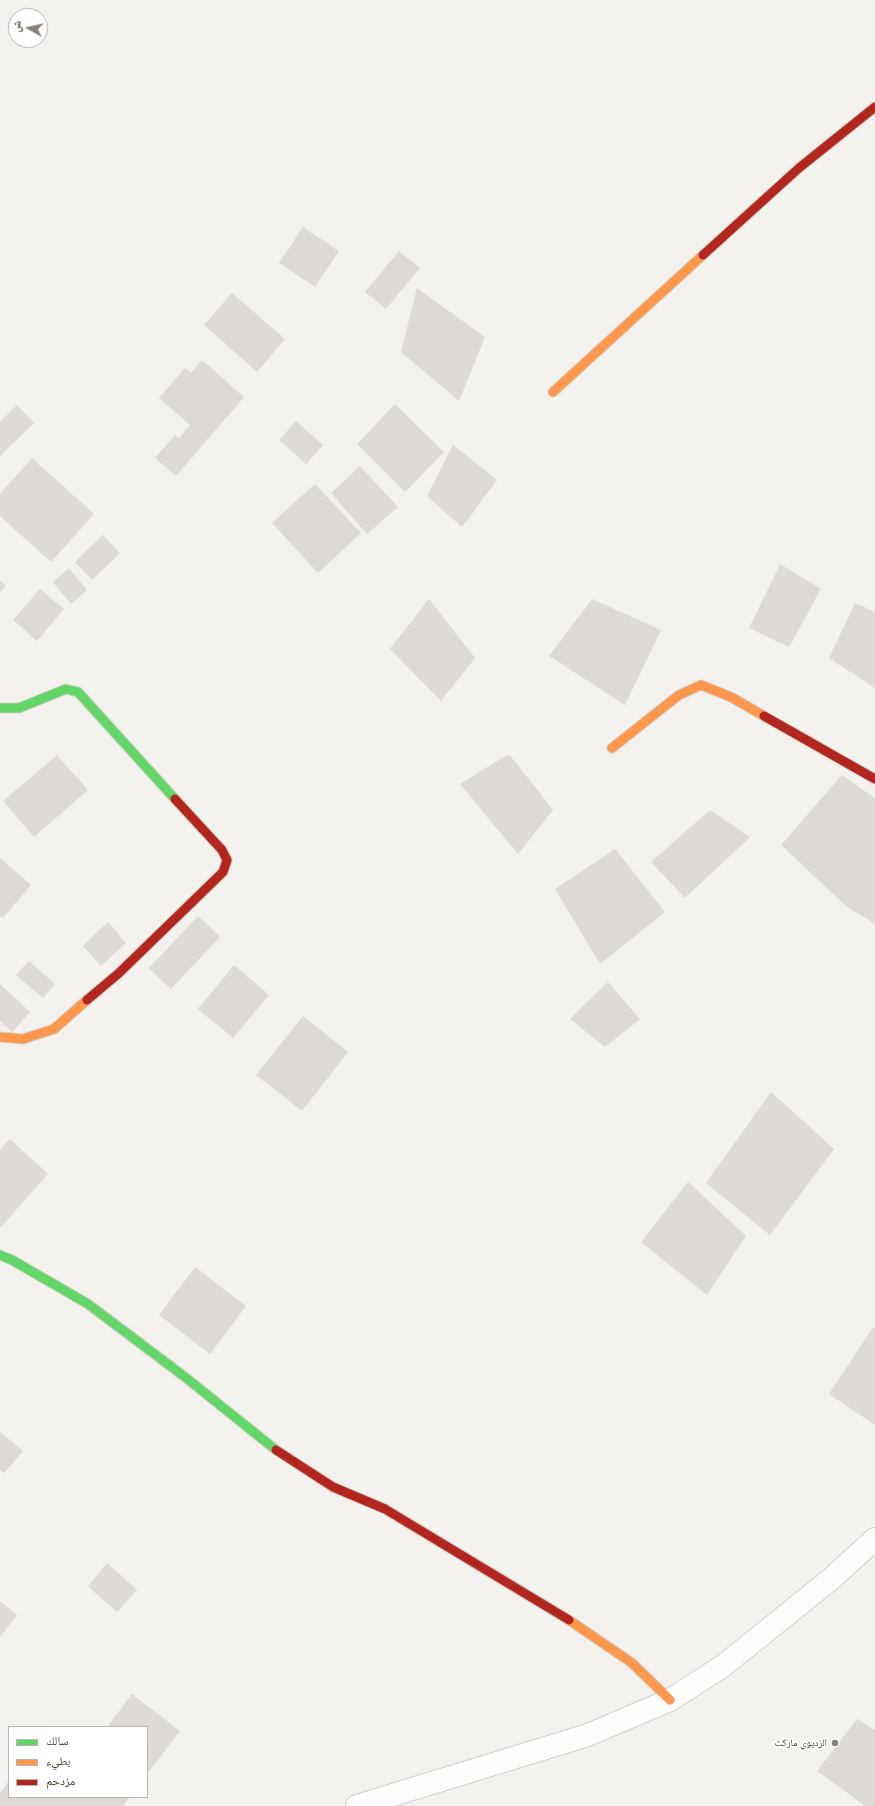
<!DOCTYPE html>
<html>
<head>
<meta charset="utf-8">
<style>
	body { margin:0 }
	#map { position:relative; width:875px; height:1806px; overflow:hidden; background:#f4f2ee; font-family:"Fira Sans Condensed","Noto Naskh Arabic",sans-serif }
	canvas { display:block }
	.legend { position:absolute; left:8px; top:1726px; width:140px; height:72px; box-sizing:border-box; background:#fff; border:1px solid #b7b4b0; margin:0; padding:5px 7px; list-style:none; font-size:12px; color:#4b4439 }
	.legend li { display:flex; align-items:center; gap:8px; height:20px }
	.legend b { width:20px; border:1px solid #b7b4b0 }
	.north { position:absolute; left:8px; top:8px; width:40px; height:40px; box-sizing:border-box; background:#fff; border:1px solid #b7b4b0; border-radius:50%; rotate:278deg; font-size:11px; font-weight:700; line-height:16px; text-align:center; color:#4b4439 }
	.north::after { content:''; display:block; margin:auto; width:14px; height:18px; background:#868178; clip-path:polygon(50% 0,100% 100%,50% 72%,0 100%) }
</style>
</head>
<body>
<div id="map">
<canvas width="875" height="1806"></canvas>
<ul class="legend">
<li><b style="height:5px;background:#63d668"></b>سالك</li>
<li><b style="height:5px;background:#ff974d"></b>بطيء</li>
<li><b style="height:5px;background:#b3261e"></b>مزدحم</li>
</ul>
<div class="north">ش</div>
</div>
<script>
const context = document.querySelector('canvas').getContext('2d');
context.lineJoin = 'round';
function fillPath(path, color) {
  context.fillStyle = color;
  context.fill(path, 'evenodd');
}
function toPath(rows) {
  const path = new Path2D();
  for (const r of rows) {
    path.moveTo(r[0], r[1]);
    for (let i = 2; i < r.length; i += 2) path.lineTo(r[i], r[i + 1]);
  }
  return path;
}
function strokePath(path, color, width, dash) {
  context.strokeStyle = color;
  context.lineWidth = width;
  context.lineCap = dash ? 'butt' : 'round';
  context.setLineDash(dash || []);
  context.stroke(path);
}
function drawText(font, color, halo, rows, align = 'center') {
  context.font = font + ' "Fira Sans Condensed","Noto Naskh Arabic",sans-serif';
  context.lineWidth = 3.5;
  context.setLineDash([]);
  context.textBaseline = 'middle';
  context.strokeStyle = halo;
  context.fillStyle = color;
  for (const [text, x, y, turn = 0] of rows) {
    context.save();
    context.translate(x, y);
    context.rotate((+turn || 0) * Math.PI / 180);
    context.textAlign = isNaN(turn) ? turn : align;
    if (halo) context.strokeText(text, 0, 0);
    context.fillText(text, 0, 0);
    context.restore();
  }
}
fillPath(toPath([
	[303,227,339,251,315,287,279,263],
	[399,251,420,268,386,309,365,292],
	[417,288,485,337,459,401,401,352],
	[232,293,285,339,257,372,204,325],
	[202,360,244,397,176,476,155,458,175,435,179,438,190,425,159,398,185,368,191,373],
	[395,404,444,452,405,492,357,444],
	[17,405,34,423,0,456,0,422],
	[296,421,323,445,306,464,279,440],
	[453,445,497,480,462,527,427,496],
	[32,458,94,514,51,562,0,516,0,494],
	[360,466,398,507,367,534,331,493],
	[315,484,361,533,318,573,272,523],
	[103,535,120,553,92,580,75,562],
	[780,564,821,589,789,647,749,628],
	[69,568,87,590,71,604,53,582],
	[0,580,6,586,0,592],
	[40,589,64,609,37,641,13,620],
	[429,599,475,658,441,701,390,649],
	[592,599,661,630,625,705,549,656],
	[855,603,875,612,875,688,829,658],
	[509,754,553,810,518,854,460,784],
	[57,755,88,790,34,837,3,801],
	[842,775,875,798,875,924,847,907,781,845],
	[710,810,750,837,685,898,651,862],
	[615,849,665,912,600,964,555,889],
	[0,858,31,885,3,918,0,916],
	[198,916,220,937,171,989,149,968],
	[108,922,126,943,101,966,83,946],
	[29,961,55,984,43,998,16,975],
	[234,965,269,995,233,1038,198,1009],
	[608,982,640,1019,605,1047,570,1019],
	[0,984,30,1012,12,1032,0,1021],
	[303,1016,348,1052,302,1111,256,1075],
	[771,1092,834,1149,770,1235,706,1183],
	[10,1139,48,1174,0,1228,0,1150],
	[688,1182,746,1236,707,1295,641,1242],
	[195,1267,246,1306,210,1354,159,1315],
	[873,1327,875,1328,875,1425,829,1394],
	[0,1432,23,1451,4,1473,0,1470],
	[107,1563,137,1590,117,1612,88,1586],
	[0,1601,17,1615,0,1637],
	[132,1694,180,1731,147,1774,147,1727,107,1727],
	[857,1719,875,1730,875,1806,865,1806,817,1771],
	[9,1781,9,1797,130,1797,123,1806,0,1806,0,1793]
]), '#dedbd6');
const street = toPath([
	[357,1806,588,1735,670,1700,723,1666,831,1579,875,1539]
]);
const fast = toPath([
	[0,708,19,708,66,689,78,692,175,799],
	[0,1255,12,1260,88,1304,185,1377,276,1450]
]);
const slow = toPath([
	[553,392,703,255],
	[612,748,679,695,701,685,731,697,764,716],
	[0,1037,23,1039,54,1029,87,1000],
	[569,1620,632,1663,670,1700]
]);
const jam = toPath([
	[703,255,799,168,875,107],
	[764,716,875,779],
	[87,1000,119,973,223,872,227,860,222,850,175,799],
	[276,1450,333,1487,385,1509,569,1620]
]);
strokePath(street, '#d2d0cb', 24);
strokePath(fast, '#d3cfc5', 11);
strokePath(slow, '#d3cfc5', 11);
strokePath(jam, '#d3cfc5', 11);
strokePath(street, '#fdfdfc', 22);
strokePath(fast, '#63d668', 9);
strokePath(slow, '#ff974d', 9);
strokePath(jam, '#b3261e', 9);
for (const [x, y, r, color] of [
	[835,1743,4,"#868178"]
]) {
  const dot = new Path2D();
  dot.arc(x, y, r, 0, 2 * Math.PI);
  context.fillStyle = color;
  context.fill(dot);
  strokePath(dot, '#fff', 1.5);
}
drawText('10px', '#4b4439', '#fff', [
	["الزديوي ماركت",827,1743]
], 'right');
</script>
</body>
</html>
